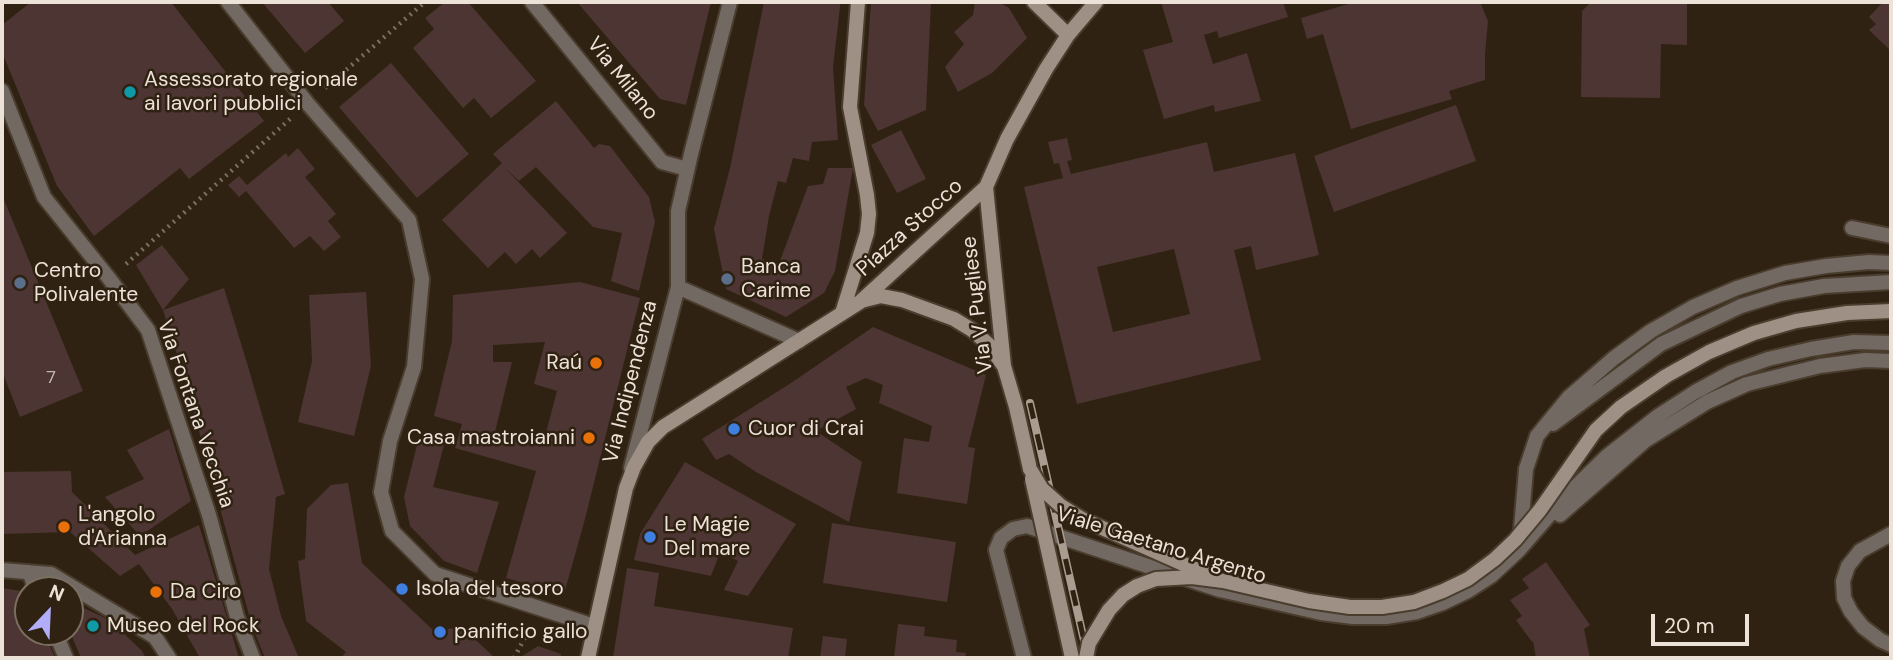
<!DOCTYPE html>
<html>
<head>
<meta charset="utf-8">
<style>
	body { margin:0 }
	#map { position:relative; width:1893px; height:660px; overflow:hidden; background:#302212; font-family:"DM Sans",sans-serif }
	canvas { display:block }
	.frame { position:absolute; inset:0; border:4px solid #ece2d8; pointer-events:none }
	.north { position:absolute; left:14px; top:576px; width:70px; height:70px; box-sizing:border-box; background:#302212; border:2px solid #7b6f61; border-radius:50%; rotate:23deg; font-size:19px; font-weight:700; line-height:28px; text-align:center; color:#ece2d8 }
	.north::after { content:''; display:block; margin:auto; width:24px; height:32px; background:#b2adf9; clip-path:polygon(50% 0,100% 100%,50% 72%,0 100%) }
	.scale { position:absolute; left:1651px; top:614px; width:98px; height:32px; box-sizing:border-box; border:4px solid #ece2d8; border-top:0; padding-left:9px; font-size:21px; line-height:24px; white-space:nowrap; color:#ece2d8; -webkit-text-stroke:5px #302212; paint-order:stroke }
</style>
</head>
<body>
<div id="map">
<canvas width="1893" height="660"></canvas>
<div class="frame"></div>
<div class="north">N</div>
<div class="scale">20 m</div>
</div>
<script>
const context = document.querySelector('canvas').getContext('2d');
context.lineJoin = 'round';
function fillPath(path, color) {
  context.fillStyle = color;
  context.fill(path, 'evenodd');
}
function toPath(rows) {
  const path = new Path2D();
  for (const r of rows) {
    path.moveTo(r[0], r[1]);
    for (let i = 2; i < r.length; i += 2) path.lineTo(r[i], r[i + 1]);
  }
  return path;
}
function strokePath(path, color, width, dash) {
  context.strokeStyle = color;
  context.lineWidth = width;
  context.lineCap = dash ? 'butt' : 'round';
  context.setLineDash(dash || []);
  context.stroke(path);
}
function drawText(font, color, halo, rows, align = 'center') {
  context.font = font + ' "DM Sans",sans-serif';
  context.lineWidth = 5;
  context.setLineDash([]);
  context.textBaseline = 'middle';
  context.strokeStyle = halo;
  context.fillStyle = color;
  for (const [text, x, y, turn = 0] of rows) {
    context.save();
    context.translate(x, y);
    context.rotate((+turn || 0) * Math.PI / 180);
    context.textAlign = isNaN(turn) ? turn : align;
    if (halo) context.strokeText(text, 0, 0);
    context.fillText(text, 0, 0);
    context.restore();
  }
}
fillPath(toPath([
	[31,2,171,2,264,121,189,179,180,168,94,236,57,186,2,52,2,25],
	[262,2,328,2,344,21,305,53],
	[445,2,468,2,536,81,491,118,474,98,463,108,413,48,434,29,425,18],
	[577,2,667,2,668,4,669,2,711,2,686,105,660,99],
	[764,2,840,2,840,7,833,67,838,140,812,142,809,161,793,158,786,183,778,181,769,216,762,259,778,266,808,186,823,184,828,168,853,168,835,271,824,293,786,317,726,289,714,229,730,168],
	[871,2,931,2,926,110,878,131,864,105],
	[975,2,999,2,1009,8,1027,38,992,73,958,92,945,67,964,44,954,32,973,15],
	[1161,2,1283,2,1288,17,1219,38,1217,31,1204,35,1213,64,1247,53,1261,101,1215,112,1214,105,1164,119,1143,50,1173,42],
	[1355,2,1480,2,1488,21,1485,54,1485,80,1449,91,1452,99,1351,129,1323,34,1307,39,1301,18],
	[1591,2,1687,2,1687,45,1661,44,1660,98,1581,97,1582,11],
	[1883,2,1891,2,1891,51,1869,30,1876,24,1869,17],
	[391,63,469,154,417,198,339,107],
	[556,101,594,148,599,144,610,146,649,197,655,222,639,291,611,281,622,233,593,227,536,167,519,181,505,168,567,233,540,258,532,249,516,264,505,252,488,268,442,220,502,163,493,154],
	[1456,105,1476,161,1334,212,1314,156],
	[901,130,926,179,897,193,871,145],
	[1067,138,1072,160,1067,161,1071,174,1207,142,1214,172,1295,153,1319,255,1256,270,1251,246,1234,250,1261,360,1077,404,1024,187,1063,178,1059,163,1054,164,1048,142],
	[1174,249,1190,314,1113,332,1097,267],
	[298,148,315,169,305,177,336,214,328,221,341,237,324,251,310,236,294,248,246,191,239,197,228,185,239,176,247,185,286,153,288,157],
	[2,195,83,391,20,417,2,371],
	[162,245,189,279,163,310,224,288,247,363,285,494,276,497,269,569,281,616,299,658,265,658,252,626,185,380,163,310,136,265],
	[580,282,640,298,585,519,564,594,506,578,536,471,455,448,462,424,434,416,452,341,453,295],
	[545,342,534,384,557,391,543,444,495,432,512,362,493,362,493,345],
	[366,292,371,366,354,436,298,422,312,361,309,295],
	[873,327,986,375,968,447,975,448,967,504,897,493,904,438,929,442,932,426,879,403,883,385,866,378,846,387,856,409,816,431,862,462,849,522,756,472,729,454,716,460,702,439,791,383],
	[169,429,191,501,140,536,105,497,144,479,127,450],
	[419,437,445,441,433,487,499,502,477,573,444,561,410,526,404,497],
	[685,462,796,524,748,596,724,590,738,561,720,552,711,576,634,560,640,534],
	[71,471,72,492,135,555,199,525,239,658,200,658,172,609,139,564,120,576,70,532,2,534,2,472],
	[348,483,362,563,434,631,462,627,495,658,341,658,346,652,306,621,298,561,305,559,307,509,331,485],
	[832,523,956,542,947,602,823,583],
	[1546,562,1590,625,1584,629,1590,658,1536,658,1533,641,1532,642,1516,620,1522,616,1510,600,1529,588,1522,579],
	[627,568,659,573,654,606,793,628,788,658,613,658],
	[2,588,27,592,28,632,44,632,55,658,2,658],
	[70,602,110,620,142,651,146,658,81,658,70,632],
	[898,624,925,627,924,636,957,640,956,652,966,653,965,658,894,658],
	[823,636,847,639,845,658,820,658],
	[538,646,561,654,560,658,519,658]
]), '#4c3532');
const lane = toPath([
	[1852,228,1891,236]
]);
const street = toPath([
	[228,2,308,104,409,220,422,279,414,367,390,441,381,492,392,531,435,574,594,626],
	[532,2,662,162,687,169],
	[2,91,44,197,108,277,148,330,209,515,237,617,253,658],
	[678,287,799,341],
	[1553,424,1661,344,1741,306,1780,294,1824,286,1891,282],
	[631,468,678,287,678,211,691,154,730,2],
	[1560,515,1646,440,1707,402,1747,384,1820,366,1865,360,1891,361],
	[1891,534,1860,551,1848,566,1843,581,1844,598,1851,612,1863,627,1880,640,1891,645],
	[1520,541,1526,469,1537,436,1569,397,1614,358,1651,331,1693,307,1737,288,1785,273,1826,266,1869,262,1891,263],
	[2,570,51,574,155,637,169,658],
	[29,572,36,590],
	[55,632,66,658],
	[1024,658,996,550,1001,538,1013,529,1027,526,1220,590,1321,613,1353,617,1386,617,1417,612,1443,603,1468,591,1491,576,1519,550,1565,497,1607,456,1658,416,1695,392,1732,372,1768,359,1811,349,1854,342,1891,343]
]);
const secondary = toPath([
	[1034,2,1068,35],
	[861,301,881,296,902,300,954,319,972,330,988,344,1003,365],
	[842,313,867,233,869,214,867,195,850,107,858,2],
	[1030,469,1016,407,1004,366,986,187,1007,139,1046,69,1068,35,1096,2],
	[588,658,626,488,634,467,648,442,663,427,860,302,986,187]
]);
strokePath(lane, '#4a3d2e', 18);
strokePath(street, '#4a3d2e', 18);
strokePath(secondary, '#4a3d2e', 18);
strokePath(toPath([
	[325,88,425,2],
	[126,264,290,119],
	[514,658,530,628]
]), '#7b6f61', 4.5, [2, 5]);
strokePath(lane, '#726963', 14);
strokePath(street, '#726963', 14);
strokePath(secondary, '#9e9085', 14);
const rail = toPath([
	[1030,403,1088,658]
]);
strokePath(rail, '#a99d91', 8);
strokePath(rail, '#302212', 5, [16]);
const secondaryBridge = toPath([
	[1030,469,1042,489,1061,506,1082,519,1206,574],
	[1032,479,1072,658],
	[1086,658,1089,643,1109,610,1123,595,1137,586,1156,579,1192,577,1223,581,1309,601,1350,607,1382,607,1414,602,1443,591,1468,579,1495,559,1515,540,1540,510,1596,430,1621,407,1666,376,1709,352,1754,333,1796,321,1847,313,1891,311]
]);
strokePath(secondaryBridge, '#4a3d2e', 18, []);
strokePath(secondaryBridge, '#9e9085', 14);
for (const [x, y, r, color] of [
	[130,92,7,"#0f9aa8"],
	[727,279,7,"#5c6f8a"],
	[20,283,7,"#5c6f8a"],
	[596,363,7,"#e8710a"],
	[734,429,7,"#3f7fe0"],
	[589,438,7,"#e8710a"],
	[64,527,7,"#e8710a"],
	[650,537,7,"#3f7fe0"],
	[402,589,7,"#3f7fe0"],
	[156,592,7,"#e8710a"],
	[93,626,7,"#0f9aa8"],
	[440,632,7,"#3f7fe0"]
]) {
  const dot = new Path2D();
  dot.arc(x, y, r, 0, 2 * Math.PI);
  context.fillStyle = color;
  context.fill(dot);
  strokePath(dot, '#302212', 2.5);
}
drawText('18px', '#c4b7ae', null, [
	["7",51,378]
]);
drawText('21px', '#ece2d8', '#302212', [
	["Via Milano",622,79,51],
	["Piazza Stocco",910,228,-42],
	["Via V. Pugliese",978,305,-97],
	["Via Indipendenza",631,382,-76],
	["Via Fontana Vecchia",195,414,71],
	["Viale Gaetano Argento",1161,546,17]
]);
drawText('21px', '#ece2d8', '#302212', [
	["Assessorato regionale",144,80],
	["ai lavori pubblici",144,104],
	["Banca",741,267],
	["Carime",741,291],
	["Centro",34,271],
	["Polivalente",34,295],
	["Raú",582,363,"right"],
	["Cuor di Crai",748,429],
	["Casa mastroianni",575,438,"right"],
	["L'angolo",78,515],
	["d'Arianna",78,539],
	["Le Magie",664,525],
	["Del mare",664,549],
	["Isola del tesoro",416,589],
	["Da Ciro",170,592],
	["Museo del Rock",107,626],
	["panificio gallo",454,632]
], 'left');
</script>
</body>
</html>
